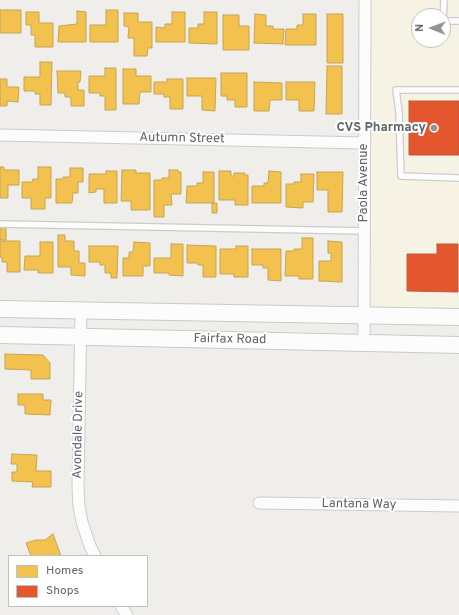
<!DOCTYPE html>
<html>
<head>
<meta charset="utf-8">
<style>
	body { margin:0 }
	#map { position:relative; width:459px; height:615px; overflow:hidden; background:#efeeea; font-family:Overpass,sans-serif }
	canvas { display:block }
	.legend { position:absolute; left:8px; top:555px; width:140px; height:52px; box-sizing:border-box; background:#fff; border:1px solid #bfc1c3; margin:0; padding:5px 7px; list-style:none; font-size:12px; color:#5f6368 }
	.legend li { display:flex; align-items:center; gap:8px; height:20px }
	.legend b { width:20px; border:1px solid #bfc1c3 }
	.north { position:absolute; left:411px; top:8px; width:40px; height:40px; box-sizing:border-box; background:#fff; border:1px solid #bfc1c3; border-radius:50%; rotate:271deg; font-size:11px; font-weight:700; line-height:16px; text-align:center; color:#5f6368 }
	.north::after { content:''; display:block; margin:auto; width:14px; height:18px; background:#919496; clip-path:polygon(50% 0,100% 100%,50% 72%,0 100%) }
</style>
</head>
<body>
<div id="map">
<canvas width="459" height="615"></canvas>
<ul class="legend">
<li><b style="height:11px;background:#f2c14e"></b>Homes</li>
<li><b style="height:11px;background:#e4572e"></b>Shops</li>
</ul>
<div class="north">N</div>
</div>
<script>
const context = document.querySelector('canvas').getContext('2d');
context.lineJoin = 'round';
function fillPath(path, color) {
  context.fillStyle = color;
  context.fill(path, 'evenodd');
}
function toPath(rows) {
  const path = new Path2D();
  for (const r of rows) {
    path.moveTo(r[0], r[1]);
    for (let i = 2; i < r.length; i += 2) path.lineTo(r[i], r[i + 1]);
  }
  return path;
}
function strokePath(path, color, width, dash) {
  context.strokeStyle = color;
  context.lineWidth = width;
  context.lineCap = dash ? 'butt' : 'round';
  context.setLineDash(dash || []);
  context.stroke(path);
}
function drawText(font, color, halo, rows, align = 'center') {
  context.font = font + ' Overpass,sans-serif';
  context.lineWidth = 4;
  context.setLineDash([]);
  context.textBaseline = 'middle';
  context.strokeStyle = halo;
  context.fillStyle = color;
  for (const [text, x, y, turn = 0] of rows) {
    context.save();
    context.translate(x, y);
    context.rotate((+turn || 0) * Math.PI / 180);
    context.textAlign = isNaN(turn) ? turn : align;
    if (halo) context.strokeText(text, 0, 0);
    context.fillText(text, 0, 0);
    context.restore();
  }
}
fillPath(toPath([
	[370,0,459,0,459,319,368,318],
	[419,16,443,16,443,40,419,40]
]), '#f7f3e4');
const homes = toPath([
	[0,10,21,10,21,33,0,33,0,10],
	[106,10,118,10,118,42,90,42,90,25,106,25,106,10],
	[77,11,86,12,86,42,58,42,59,26,77,24,77,11],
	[26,12,39,12,39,23,53,23,53,47,35,47,35,35,31,35,31,25,26,25,26,12],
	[172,12,185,12,185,42,156,42,156,27,165,28,165,24,172,24,172,12],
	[204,12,217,12,217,44,189,43,189,28,198,28,198,24,204,24,204,12],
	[124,13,138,13,138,22,152,22,152,48,148,48,147,56,134,56,134,38,128,38,129,27,124,26,124,13],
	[255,14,266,15,266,26,273,26,273,29,284,29,283,44,254,43,255,14],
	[303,14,316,14,316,45,285,45,286,29,297,29,297,25,303,25,303,14],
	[327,14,343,14,343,63,327,63,327,14],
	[223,15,239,15,239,26,249,26,249,50,223,50,223,15],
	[40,62,52,62,51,105,40,105,40,94,35,94,35,91,24,91,24,77,40,77,40,62],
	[327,66,342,66,342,114,326,114,327,66],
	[105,68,116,68,116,110,105,110,105,96,100,96,100,93,89,93,89,76,105,76,105,68],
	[123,69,136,69,136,76,151,76,151,92,140,92,139,104,123,104,123,69],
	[57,71,81,71,80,82,78,82,78,90,84,90,84,106,71,106,71,97,65,97,65,93,58,93,57,71],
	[221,73,247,73,247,107,235,107,235,100,227,100,227,96,221,96,221,73],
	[187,78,216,78,215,111,202,110,202,96,187,96,187,78],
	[0,79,7,79,7,87,19,87,18,102,7,101,7,106,0,106,0,79],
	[167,79,183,79,183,109,170,109,170,97,164,97,164,94,154,94,154,82,167,82,167,79],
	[254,82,282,83,282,100,270,100,269,111,254,111,254,82],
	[286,82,315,82,314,111,299,111,299,100,286,100,286,82],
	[0,167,4,167,4,170,19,170,19,185,8,185,8,198,0,198,0,167],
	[38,167,51,167,51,198,45,198,45,209,31,209,31,198,22,198,22,182,32,182,33,179,38,179,38,167],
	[70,168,83,168,83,182,78,182,78,193,73,193,72,203,56,203,56,179,63,179,63,177,70,177,70,168],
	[122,170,136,170,136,173,150,173,150,210,131,210,131,201,121,201,122,170],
	[169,170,178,170,178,172,181,172,181,194,171,194,172,205,164,205,164,217,154,217,154,180,162,180,162,178,169,178,169,170],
	[106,171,117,171,117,203,104,203,104,189,96,189,96,192,89,193,89,174,106,174,106,171],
	[219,171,231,171,231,176,234,176,234,173,245,173,244,175,248,175,248,205,235,205,235,200,219,200,219,171],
	[269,171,281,172,281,203,252,203,252,186,264,186,264,183,268,183,269,171],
	[203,172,214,172,214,203,186,203,187,186,197,186,197,183,203,183,203,172],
	[317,172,343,172,342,212,328,212,328,190,317,190,317,172],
	[301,174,314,174,313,202,303,202,303,208,286,207,286,184,294,184,294,182,301,182,301,174],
	[212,203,217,203,217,213,212,213,212,203],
	[0,226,6,226,6,240,0,240,0,226],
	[58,235,65,235,65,241,74,241,74,251,79,251,79,263,85,263,85,276,71,275,71,267,58,267,58,235],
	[302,238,313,238,313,279,299,279,299,276,285,276,286,251,294,251,294,249,302,249,302,238],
	[0,241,20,241,20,272,7,272,7,262,2,262,2,257,0,257,0,241],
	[328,241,342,242,342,282,319,281,319,261,331,261,331,253,328,253,328,241],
	[40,242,53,242,53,273,38,273,38,270,24,270,25,256,40,256,40,242],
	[134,242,150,243,150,266,143,266,143,276,123,276,123,258,129,258,129,252,133,252,134,242],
	[171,244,183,244,183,276,169,275,169,273,154,273,154,258,171,258,171,244],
	[187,245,216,246,216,277,203,277,203,265,198,265,197,263,187,263,187,245],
	[89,246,118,246,117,278,111,278,111,273,105,273,105,265,100,265,100,262,89,262,89,246],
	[236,246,248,246,248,277,234,277,234,274,220,274,220,249,236,249,236,246],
	[252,249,281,249,281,281,268,280,268,268,263,268,263,265,252,265,252,249],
	[5,354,43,355,50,363,50,379,31,379,31,370,5,369,5,354],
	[18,394,43,394,43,400,51,400,50,415,25,414,25,405,18,405,18,394],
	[12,454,37,455,36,471,51,471,51,487,32,487,33,482,12,481,12,472,17,472,17,464,11,464,12,454],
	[53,534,61,556,31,556,26,543,36,540,45,540,53,534]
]);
fillPath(homes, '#f2c14e');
strokePath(homes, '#c6a556', 1);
const shops = toPath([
	[409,101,459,101,459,155,409,155,409,101],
	[437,244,458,244,458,292,407,291,407,254,437,254,437,244]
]);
fillPath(shops, '#e4572e');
strokePath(shops, '#bc5b3f', 1);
const service = toPath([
	[444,0,443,21,459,21],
	[459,90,396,90,399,112,401,176,459,178],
	[0,224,364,231]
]);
const minor = toPath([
	[0,135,365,143],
	[81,310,78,488,79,506,82,522,90,546,95,556],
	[364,343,365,0],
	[259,503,459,506],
	[121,606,127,615]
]);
const secondary = toPath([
	[0,309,459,317],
	[0,335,459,345]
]);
strokePath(service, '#cbcccc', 8);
strokePath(minor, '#cbcccc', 13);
strokePath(secondary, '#cacacb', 18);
strokePath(service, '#fdfcfc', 5.5);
strokePath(minor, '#fdfcfc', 11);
strokePath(secondary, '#fdfcfc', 16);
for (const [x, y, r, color] of [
	[434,128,4,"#919496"]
]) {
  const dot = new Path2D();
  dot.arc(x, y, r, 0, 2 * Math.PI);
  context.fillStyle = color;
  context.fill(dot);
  strokePath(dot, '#fff', 1.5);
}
drawText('bold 13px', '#5f6368', '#fff', [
	["CVS Pharmacy",426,128]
], 'right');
drawText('13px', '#5f6368', '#fff', [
	["Autumn Street",182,139,1],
	["Paola Avenue",364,183,-90],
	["Fairfax Road",230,340,1],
	["Avondale Drive",79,435,-89],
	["Lantana Way",359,505,1]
]);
</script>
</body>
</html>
